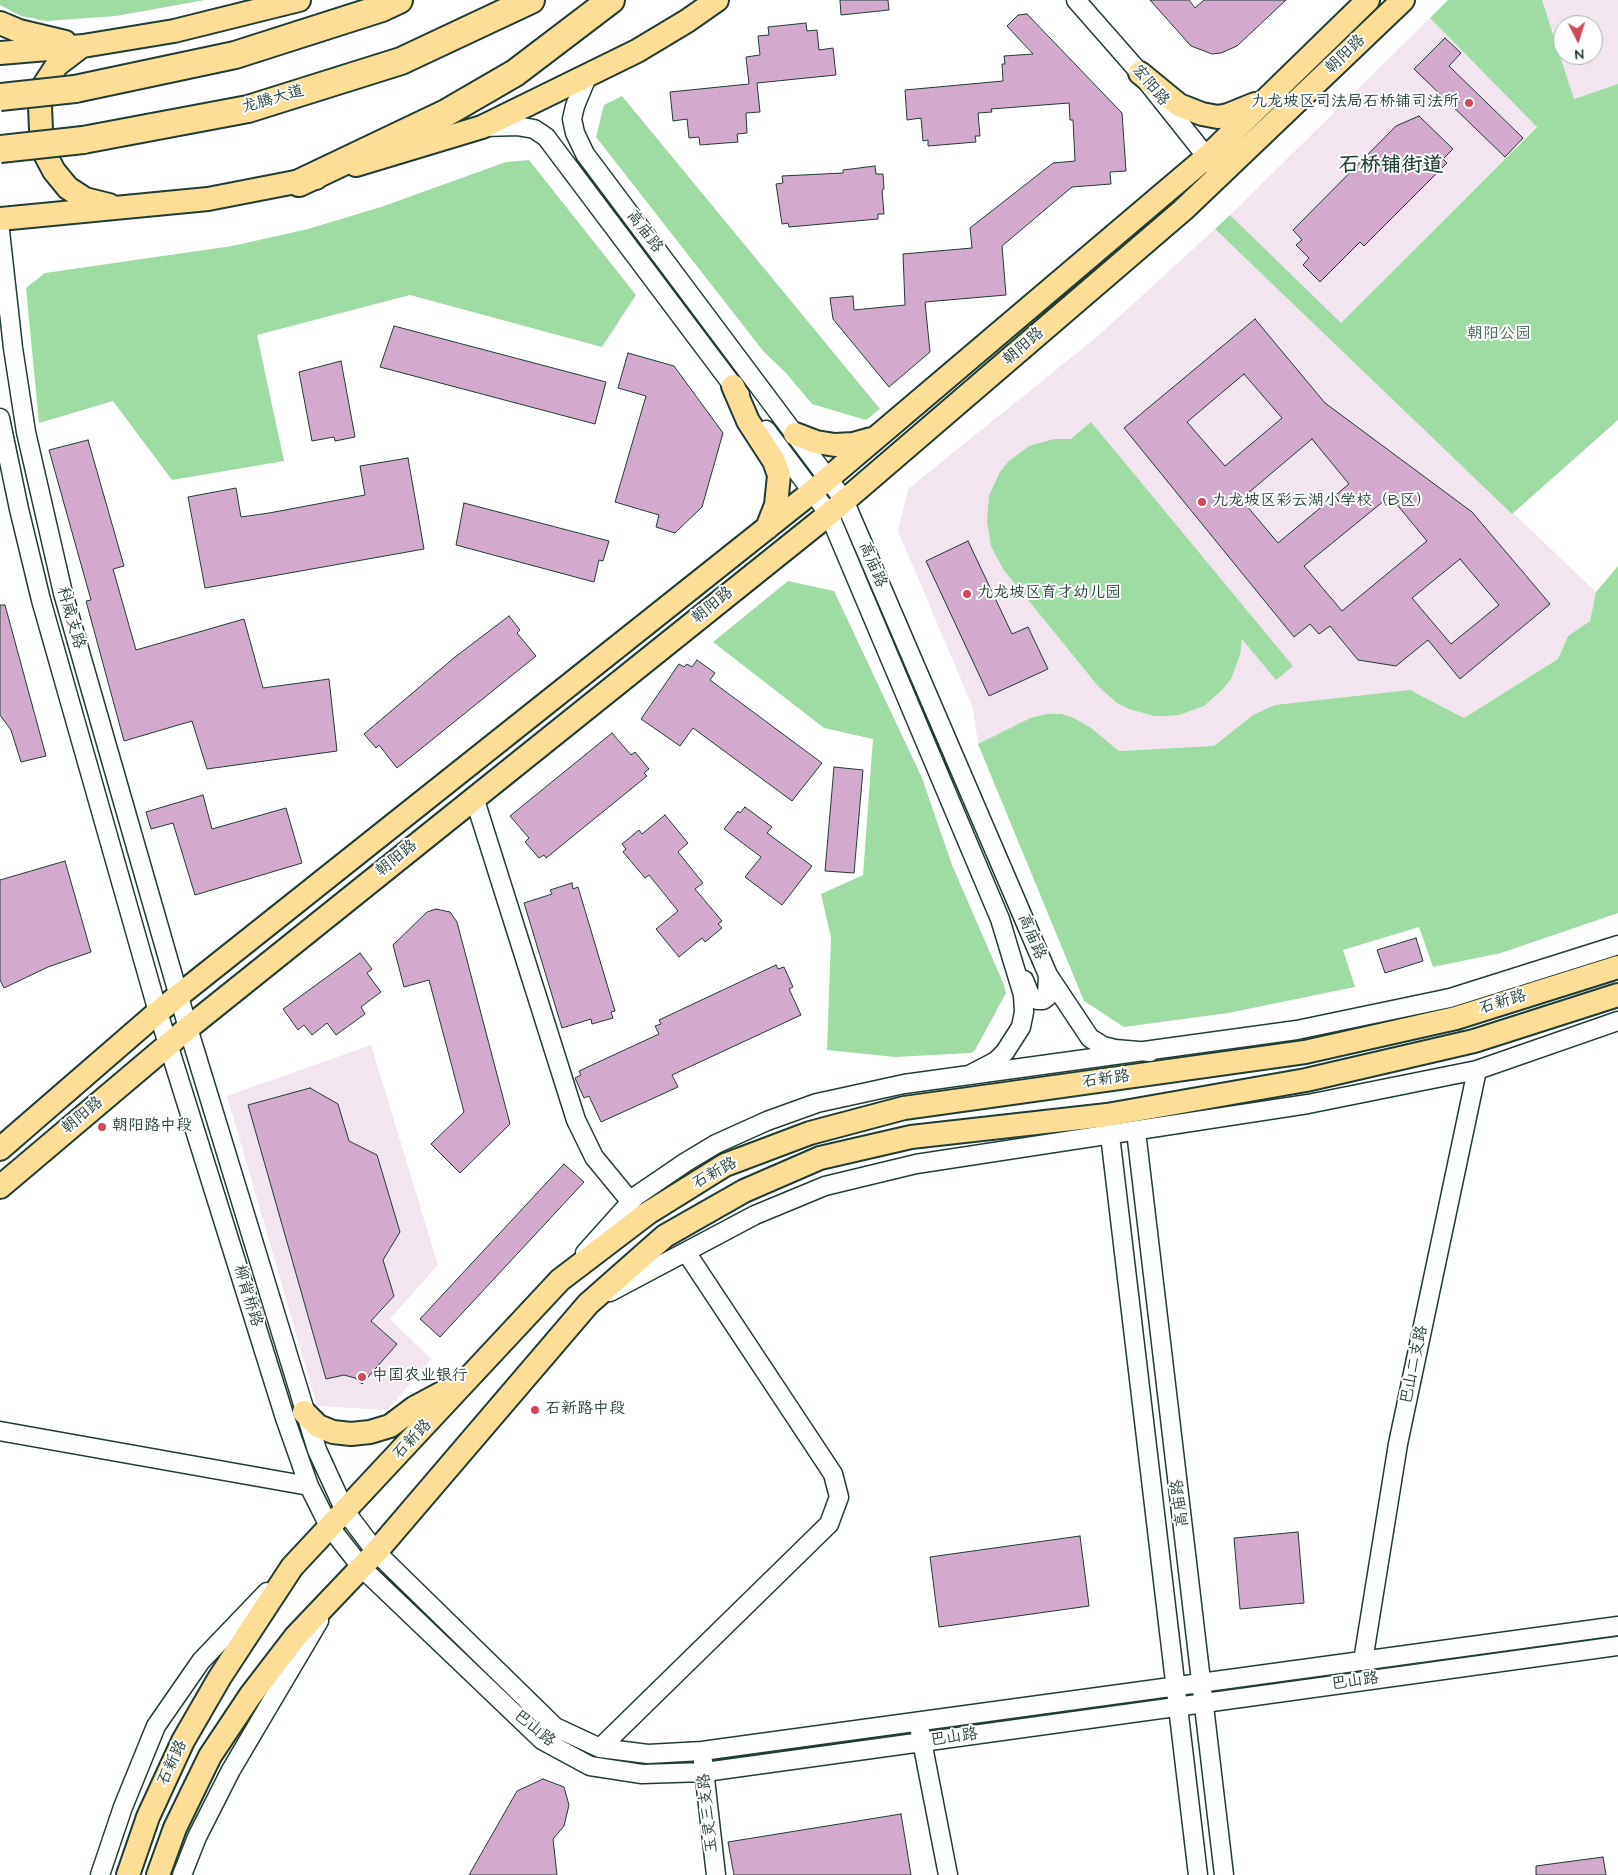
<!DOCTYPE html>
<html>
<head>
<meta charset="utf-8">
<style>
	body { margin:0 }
	#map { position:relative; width:1618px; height:1875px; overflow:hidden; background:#fff; font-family:"Architects Daughter",sans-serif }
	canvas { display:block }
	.north { position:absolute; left:1553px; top:15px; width:50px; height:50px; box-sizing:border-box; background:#fff; border:1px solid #a5b1ae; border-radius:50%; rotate:175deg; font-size:14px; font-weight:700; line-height:20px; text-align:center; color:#1f3d34 }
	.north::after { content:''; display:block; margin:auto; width:18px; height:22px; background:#d1495b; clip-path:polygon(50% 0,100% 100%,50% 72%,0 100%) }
</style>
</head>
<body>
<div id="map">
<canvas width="1618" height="1875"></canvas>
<div class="north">N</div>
</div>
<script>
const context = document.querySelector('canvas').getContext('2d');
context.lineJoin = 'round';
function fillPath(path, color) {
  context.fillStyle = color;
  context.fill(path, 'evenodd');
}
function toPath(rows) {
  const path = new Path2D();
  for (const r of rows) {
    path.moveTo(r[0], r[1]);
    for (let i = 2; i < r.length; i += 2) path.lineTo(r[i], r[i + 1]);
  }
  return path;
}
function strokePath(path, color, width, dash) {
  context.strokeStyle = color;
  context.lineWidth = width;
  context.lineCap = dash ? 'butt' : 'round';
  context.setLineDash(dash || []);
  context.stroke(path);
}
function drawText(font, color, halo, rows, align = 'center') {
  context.font = font + ' "Architects Daughter","LXGW WenKai TC",sans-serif';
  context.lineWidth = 4;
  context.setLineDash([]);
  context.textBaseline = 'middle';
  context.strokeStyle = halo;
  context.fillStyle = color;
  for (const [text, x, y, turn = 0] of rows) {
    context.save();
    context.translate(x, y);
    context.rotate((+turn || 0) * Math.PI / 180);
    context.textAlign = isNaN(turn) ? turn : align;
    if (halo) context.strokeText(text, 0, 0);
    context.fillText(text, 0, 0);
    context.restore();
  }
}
fillPath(toPath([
	[1542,0,1618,0,1618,84,1574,99],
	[1563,25,1593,25,1593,55,1563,55],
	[1430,18,1537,126,1340,324,1230,215],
	[1215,229,1596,592,1590,621,1568,636,1558,659,1464,718,1410,690,1253,715,1214,746,1119,751,1090,727,1074,718,1062,714,1046,714,1030,718,978,744,973,708,898,531,908,489,1099,335],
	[371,1045,438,1265,390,1319,431,1359,388,1410,317,1406,227,1096]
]), '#f2e5f0');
fillPath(toPath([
	[0,0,205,0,116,16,47,21,21,16,0,5],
	[1448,0,1542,0,1574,99,1618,84,1618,420,1512,514,1215,229,1230,215,1341,323,1537,127,1430,18],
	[622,96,880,409,866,420,812,404,786,373,764,352,596,137,604,105],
	[529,160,636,295,602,347,410,295,257,335,284,461,172,480,113,401,39,423,26,288,45,273,232,246,308,229,381,207,506,162],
	[1091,422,1293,666,1276,680,1242,639,1240,655,1231,679,1223,689,1204,706,1179,715,1166,716,1154,716,1129,709,1117,703,1098,686,1003,569,991,546,987,521,989,496,1000,472,1008,462,1029,446,1054,439,1071,439],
	[1618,566,1618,913,1501,953,1433,967,1419,927,1343,950,1355,987,1228,1013,1124,1027,1084,1001,978,744,1030,718,1046,714,1062,714,1074,718,1090,727,1119,751,1214,746,1253,715,1275,705,1410,690,1464,718,1558,659,1568,636,1590,621,1596,592],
	[788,581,834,591,922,778,952,865,1004,985,1006,993,975,1050,971,1053,895,1057,827,1050,831,938,821,894,863,875,873,739,824,728,713,642]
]), '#9fdca3');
const building = toPath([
	[840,0,888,0,889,10,841,15,840,0],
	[1150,0,1189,0,1195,8,1204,0,1286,0,1237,46,1221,53,1212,54,1191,46,1150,0],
	[1027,14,1122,113,1126,171,1110,172,1111,184,1072,187,1002,246,1006,295,925,302,930,352,889,387,833,319,830,298,853,296,854,310,905,305,903,254,972,248,970,228,1053,163,1075,161,1073,120,1070,120,1069,103,991,109,992,112,978,113,980,136,975,136,976,142,928,146,928,140,923,141,921,118,907,120,905,90,1003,81,1002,64,1005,64,1004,56,1033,54,1007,26,1018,15,1027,14],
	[806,23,807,31,817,30,819,50,833,48,836,75,757,83,760,112,746,113,747,133,737,134,738,142,700,145,699,137,689,138,687,119,673,121,670,92,749,84,746,57,760,55,758,36,769,35,768,27,806,23],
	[1445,38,1461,53,1449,66,1523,138,1505,157,1414,69,1445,38],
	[1419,116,1453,149,1443,159,1447,163,1364,246,1360,242,1320,282,1303,265,1309,258,1296,245,1302,240,1293,230,1396,126,1419,116],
	[875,166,876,174,883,174,884,189,882,190,884,214,878,214,878,219,789,227,788,223,782,224,776,184,783,183,782,176,843,173,843,170,875,166],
	[1255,319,1325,403,1472,512,1550,604,1460,679,1428,640,1396,666,1358,660,1330,626,1319,634,1310,624,1294,637,1124,428,1255,319],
	[1244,374,1282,418,1225,466,1187,422,1244,374],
	[1312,439,1349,484,1278,543,1241,499,1312,439],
	[1390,496,1427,541,1342,611,1304,566,1390,496],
	[1460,559,1499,605,1451,644,1412,598,1460,559],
	[394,326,606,382,595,424,380,367,394,326],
	[628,353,674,366,723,433,702,507,675,533,656,527,659,515,615,502,646,396,618,388,628,353],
	[341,361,355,437,335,441,334,437,312,441,299,372,341,361],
	[88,440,124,566,113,569,136,650,244,619,263,688,329,679,337,751,207,769,192,721,124,741,86,601,91,600,49,450,88,440],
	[408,458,424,549,205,588,188,497,236,488,241,517,269,513,365,495,360,466,408,458],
	[464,503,609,541,603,561,599,560,594,582,456,545,464,503],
	[968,541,1012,634,1028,627,1048,669,989,696,926,561,968,541],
	[0,605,5,605,46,756,21,762,11,730,0,715,0,605],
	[509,616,520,630,517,633,536,656,397,768,379,745,376,748,364,734,455,657,509,616],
	[697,660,715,673,710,680,822,763,792,801,693,728,680,746,641,719,679,664,684,667,687,664,692,667,697,660],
	[612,733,631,755,635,752,649,769,644,773,647,776,546,858,544,855,539,858,525,842,529,838,510,816,612,733],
	[834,767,863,770,854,873,825,871,834,767],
	[203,795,212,829,286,808,302,863,195,895,173,823,151,829,146,812,203,795],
	[745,807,772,827,767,833,812,866,782,905,745,877,761,857,724,829,738,811,740,813,745,807],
	[665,815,688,843,678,852,703,883,695,889,722,921,718,924,722,928,705,942,702,938,679,957,656,929,678,911,649,875,645,878,623,852,626,849,622,844,639,830,642,834,665,815],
	[65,861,91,952,48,967,4,988,0,980,0,880,65,861],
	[572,883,573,889,578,887,615,1011,611,1012,613,1018,592,1024,591,1019,562,1028,524,903,552,894,550,890,572,883],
	[436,909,450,912,457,922,510,1124,460,1173,431,1144,464,1112,429,980,404,987,393,945,427,912,436,909],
	[1416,938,1423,961,1385,973,1377,950,1416,938],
	[360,953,372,969,367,973,381,992,361,1007,365,1014,336,1035,327,1023,312,1035,304,1025,298,1030,283,1009,360,953],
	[776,965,778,969,784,967,793,987,789,989,801,1015,672,1075,678,1087,601,1122,589,1096,584,1098,575,1078,581,1075,579,1071,659,1034,655,1026,661,1024,659,1020,776,965],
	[310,1088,338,1104,349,1141,377,1155,400,1232,383,1260,394,1296,371,1321,397,1344,362,1384,355,1378,344,1375,326,1379,248,1105,310,1088],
	[564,1164,584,1182,440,1337,420,1319,564,1164],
	[1298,1532,1304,1603,1240,1609,1234,1538,1298,1532],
	[1080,1536,1089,1606,939,1627,930,1557,1080,1536],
	[543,1779,564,1787,569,1805,564,1826,553,1839,557,1875,469,1875,517,1791,543,1779],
	[901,1814,911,1875,734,1875,728,1842,901,1814],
	[1603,1857,1606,1875,1536,1875,1536,1866,1603,1857]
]);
fillPath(building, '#d3a9ce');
strokePath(building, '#1f3d34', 1);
const minor = toPath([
	[1076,0,1140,73,1214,166],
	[587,77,575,106,572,119,575,133,585,154,844,500,1048,975,1090,1038,1103,1046,1115,1049,1150,1052],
	[485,127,517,126,534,129,546,137,740,395],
	[0,231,13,348,26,432,63,593,188,1028,317,1450,345,1511,376,1552,555,1727,600,1748,648,1754,702,1751,1618,1626],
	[0,418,19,509,41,600,158,1012,285,1418,309,1486,329,1526,362,1568,542,1740,590,1766,642,1774,705,1772,1618,1646],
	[766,430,829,514,1000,919,1023,995,1024,1012,1021,1027,1005,1052,996,1061,969,1075],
	[474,797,576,1120,594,1157,631,1202],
	[1024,980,1030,995,1037,1000,1043,1000,1047,997,1048,975],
	[1136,1131,1224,1875],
	[1110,1135,1198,1875],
	[585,1253,636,1196,686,1162,716,1144,767,1121,817,1103,904,1084,1297,1030,1450,998,1618,945],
	[610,1292,755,1215,825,1186,916,1164,1308,1104,1477,1070,1618,1021],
	[0,1431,309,1486],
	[1363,1661,1398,1444,1477,1070],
	[920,1731,948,1875],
	[600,1748,829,1524,839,1497,833,1474,686,1252],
	[703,1761,716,1875],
	[100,1875,123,1807,156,1726,201,1661,267,1592],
	[182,1875,197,1837,231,1770,319,1621]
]);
const major = toPath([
	[0,23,19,31,65,42],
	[82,46,57,65,44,85,40,106,41,130,45,154,54,171,68,188,85,199,109,205],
	[0,53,83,46,174,31,299,0],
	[1140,73,1179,105,1202,114,1218,117,1228,115,1255,104],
	[356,165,482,127,637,51,687,21,717,0],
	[0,219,208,199,316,178],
	[733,386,748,421,774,461,779,475,776,505,767,528],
	[795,434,816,442,835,445,853,444,871,439],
	[0,1149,158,1012,812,492,1208,156,1368,0],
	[0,1187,188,1028,829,514,1183,210,1403,0],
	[304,1412,318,1426,333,1432,351,1434,370,1432,390,1426,414,1408,455,1386],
	[128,1875,148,1817,183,1741,220,1677,292,1567,560,1280,648,1213,725,1165,810,1133,904,1108,1305,1052,1456,1018,1618,967],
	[158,1875,175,1828,210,1756,250,1696,296,1636,376,1552,588,1304,665,1236,744,1191,820,1158,911,1137,1107,1115,1306,1080,1474,1041,1618,995]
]);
const highway = toPath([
	[75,89,235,55,382,8,399,0],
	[83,140,248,109,401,61,531,0],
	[299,183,446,113,515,73,611,0]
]);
strokePath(minor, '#1f3d34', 21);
strokePath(major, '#1f3d34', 26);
strokePath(highway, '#1f3d34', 30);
strokePath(minor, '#fff', 18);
strokePath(major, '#fcde96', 22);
strokePath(highway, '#fcde96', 26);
const highwayBridge = toPath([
	[0,97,75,89],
	[0,149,83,140]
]);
strokePath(highwayBridge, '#1f3d34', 30, []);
strokePath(highwayBridge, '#fcde96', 26);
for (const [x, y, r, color] of [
	[1469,103,5,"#d1495b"],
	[1202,502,5,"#d1495b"],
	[967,594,5,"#d1495b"],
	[102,1127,5,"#d1495b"],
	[362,1377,5,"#d1495b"],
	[535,1410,5,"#d1495b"]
]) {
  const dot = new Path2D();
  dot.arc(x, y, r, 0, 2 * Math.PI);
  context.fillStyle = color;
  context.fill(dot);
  strokePath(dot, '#fff', 2);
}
drawText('16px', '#1f3d34', '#fff', [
	["朝阳路",1346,55,-44],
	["宏阳路",1150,86,50],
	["龙腾大道",273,100,-16],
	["高庙路",644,232,53],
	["朝阳路",1024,347,-41],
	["高庙路",872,565,67],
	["朝阳路",713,606,-39],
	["科威支路",70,618,74],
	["朝阳路",397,859,-39],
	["高庙路",1031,937,67],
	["石新路",1503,1003,-17],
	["石新路",1106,1080,-8],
	["朝阳路",83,1116,-40],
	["石新路",715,1174,-29],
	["柳背桥路",247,1296,73],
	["巴山二支路",1415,1365,-78],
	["石新路",413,1440,-47],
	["高庙路",1181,1503,-97],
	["巴山路",1355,1682,-8],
	["巴山路",534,1729,39],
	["巴山路",954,1738,-8],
	["石新路",173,1763,-65],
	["玉灵三支路",709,1813,-96]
]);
drawText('16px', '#1f3d34', '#fff', [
	["九龙坡区司法局石桥铺司法所",1459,103,"right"],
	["九龙坡区彩云湖小学校（B区）",1212,502],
	["九龙坡区育才幼儿园",977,594],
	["朝阳路中段",112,1127],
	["中国农业银行",372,1377],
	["石新路中段",545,1410]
], 'left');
drawText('16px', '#3f6550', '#fff', [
	["朝阳公园",1499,335]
]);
drawText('bold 21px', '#1f3d34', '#fff', [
	["石桥铺街道",1391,167]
]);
</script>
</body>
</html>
